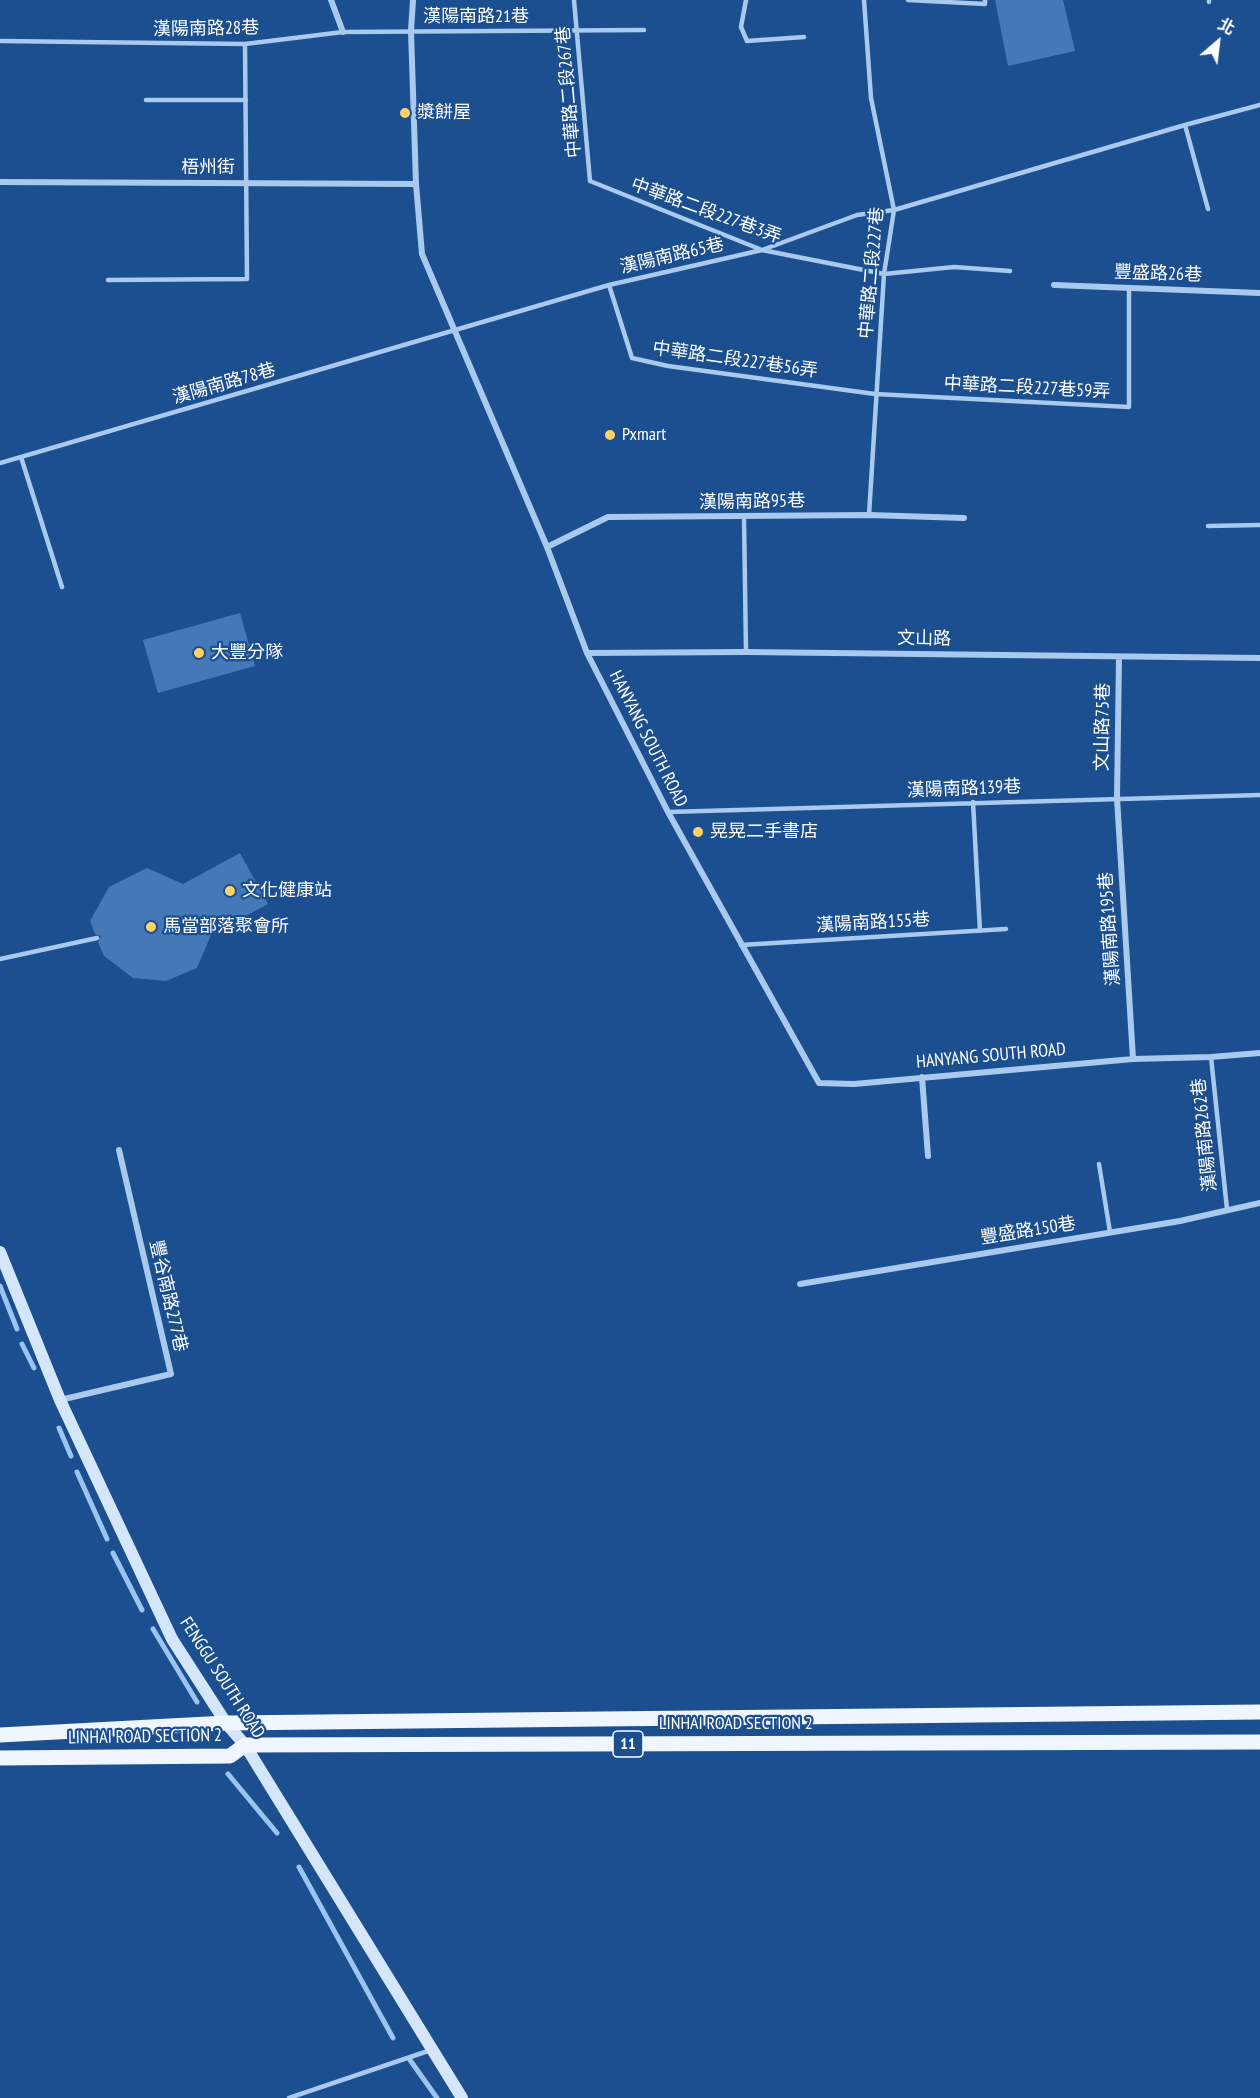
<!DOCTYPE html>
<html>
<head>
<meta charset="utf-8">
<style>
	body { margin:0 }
	#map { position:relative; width:1260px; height:2098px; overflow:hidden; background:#1b4f8f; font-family:"PT Sans Narrow","Noto Sans TC",sans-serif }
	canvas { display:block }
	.north { position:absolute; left:1188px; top:12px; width:60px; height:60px; -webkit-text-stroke:4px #1b4f8f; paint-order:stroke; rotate:28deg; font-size:16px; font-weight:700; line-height:24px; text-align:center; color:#fff }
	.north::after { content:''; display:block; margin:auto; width:21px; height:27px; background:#fff; clip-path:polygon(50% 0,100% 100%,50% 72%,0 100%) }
</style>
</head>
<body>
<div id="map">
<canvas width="1260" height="2098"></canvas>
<div class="north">北</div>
</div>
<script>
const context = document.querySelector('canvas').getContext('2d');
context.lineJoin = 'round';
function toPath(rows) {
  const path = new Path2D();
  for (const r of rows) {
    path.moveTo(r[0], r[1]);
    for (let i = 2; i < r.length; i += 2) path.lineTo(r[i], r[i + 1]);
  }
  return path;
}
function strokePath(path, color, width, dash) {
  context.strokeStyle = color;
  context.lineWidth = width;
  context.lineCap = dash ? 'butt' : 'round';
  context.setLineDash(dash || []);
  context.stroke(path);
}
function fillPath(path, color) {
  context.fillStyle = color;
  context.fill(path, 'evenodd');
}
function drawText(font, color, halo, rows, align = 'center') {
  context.font = font + ' "PT Sans Narrow","Noto Sans TC",sans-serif';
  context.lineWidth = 4.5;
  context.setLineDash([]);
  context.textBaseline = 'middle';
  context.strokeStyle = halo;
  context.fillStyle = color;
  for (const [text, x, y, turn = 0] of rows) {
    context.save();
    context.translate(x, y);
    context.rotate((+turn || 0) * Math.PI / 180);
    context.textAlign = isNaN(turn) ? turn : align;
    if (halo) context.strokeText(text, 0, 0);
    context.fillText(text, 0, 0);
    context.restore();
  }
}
strokePath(toPath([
	[0,1286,17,1329],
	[22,1344,34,1368],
	[59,1428,71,1456],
	[77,1472,107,1539],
	[113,1553,142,1610],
	[153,1629,197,1702],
	[228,1774,277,1833],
	[299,1867,393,2038],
	[410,2060,437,2098]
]), '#9cc4f0', 5);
fillPath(toPath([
	[995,0,1063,0,1075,51,1008,66],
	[240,613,255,666,158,693,143,640],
	[240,853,268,904,211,935,197,968,166,981,133,978,104,956,98,942,101,936,95,934,90,921,109,887,147,868,183,884]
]), '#4478b7');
strokePath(toPath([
	[574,0,590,181,762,250,884,274,954,267,1010,271],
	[746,0,741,27,747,41,804,37],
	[864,0,871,98,894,210,884,274,869,515],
	[908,0,985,4,985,0],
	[1209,0,1209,2],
	[0,41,245,44,343,32,644,30],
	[146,100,246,100],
	[1185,125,1208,209],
	[108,280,247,279,245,44],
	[609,285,632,358,668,366,875,394,1129,407,1129,288],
	[21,457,62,587],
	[0,463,609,285,762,250,857,215,894,210,1185,125,1260,105],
	[744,518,746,652],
	[1208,526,1260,525],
	[973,802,980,931],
	[668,812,1260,795],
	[741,945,1006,929],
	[0,959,97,938],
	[1211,1057,1227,1209],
	[1099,1164,1110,1232],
	[289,2098,431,2050]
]), '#a9c9ee', 4.5);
strokePath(toPath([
	[331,0,343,32],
	[413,0,411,31,416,184,422,254,547,547,587,653,668,812,819,1083,854,1084,1133,1059,1211,1057,1260,1053],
	[0,182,416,184],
	[1054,285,1260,293],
	[547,547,608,517,869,515,964,518],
	[587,653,746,652,1260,658],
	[1119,657,1117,798,1133,1059],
	[922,1077,928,1156],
	[800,1284,1180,1221,1260,1203],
	[60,1400,171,1374,119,1150]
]), '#a9c9ee', 6);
strokePath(toPath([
	[0,1252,60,1400,172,1639,226,1723,245,1745,462,2098]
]), '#d6e6fa', 12);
strokePath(toPath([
	[0,1735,226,1723,1260,1712],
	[0,1758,230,1756,245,1745,1260,1742]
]), '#f0f6ff', 15);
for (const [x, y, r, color] of [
	[405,113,6,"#ffd166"],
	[610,435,6,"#ffd166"],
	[199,653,6,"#ffd166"],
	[698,832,6,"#ffd166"],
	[230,891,6,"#ffd166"],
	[151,927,6,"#ffd166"]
]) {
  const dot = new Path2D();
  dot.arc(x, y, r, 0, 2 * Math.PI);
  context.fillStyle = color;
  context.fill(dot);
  strokePath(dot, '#1b4f8f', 2);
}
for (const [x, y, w] of [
	[628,1744,30]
]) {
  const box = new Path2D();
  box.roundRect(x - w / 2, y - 13, w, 26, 4.5);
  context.fillStyle = '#1b4f8f';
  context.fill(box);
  strokePath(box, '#fff', 1.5);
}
drawText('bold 16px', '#fff', null, [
	["11",628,1744]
]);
drawText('18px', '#fff', '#1b4f8f', [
	["漢陽南路21巷",476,17],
	["漢陽南路28巷",206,29,-1],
	["中華路二段267巷",569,92,-95],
	["梧州街",208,168],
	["中華路二段227巷3弄",706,211,20],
	["漢陽南路65巷",672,256,-13],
	["中華路二段227巷",872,273,-85],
	["豐盛路26巷",1158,274,2],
	["中華路二段227巷56弄",735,360,8],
	["漢陽南路78巷",224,384,-16],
	["中華路二段227巷59弄",1027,388,3],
	["漢陽南路95巷",752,502,-1],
	["文山路",924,639,1],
	["文山路75巷",1103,727,-89],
	["HANYANG SOUTH ROAD",648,739,63],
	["漢陽南路139巷",964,789,-2],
	["漢陽南路155巷",873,923,-3],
	["漢陽南路195巷",1110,929,-94],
	["HANYANG SOUTH ROAD",991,1056,-5],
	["漢陽南路262巷",1205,1135,-96],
	["豐盛路150巷",1028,1231,-9],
	["豐谷南路277巷",168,1296,77],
	["FENGGU SOUTH ROAD",222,1678,57],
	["LINHAI ROAD SECTION 2",736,1724],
	["LINHAI ROAD SECTION 2",145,1737,-1]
]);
drawText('18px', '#fff', '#1b4f8f', [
	["漿餅屋",417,113],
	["Pxmart",622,435],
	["大豐分隊",211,653],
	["晃晃二手書店",710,832],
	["文化健康站",242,891],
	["馬當部落聚會所",163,927]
], 'left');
</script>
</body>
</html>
